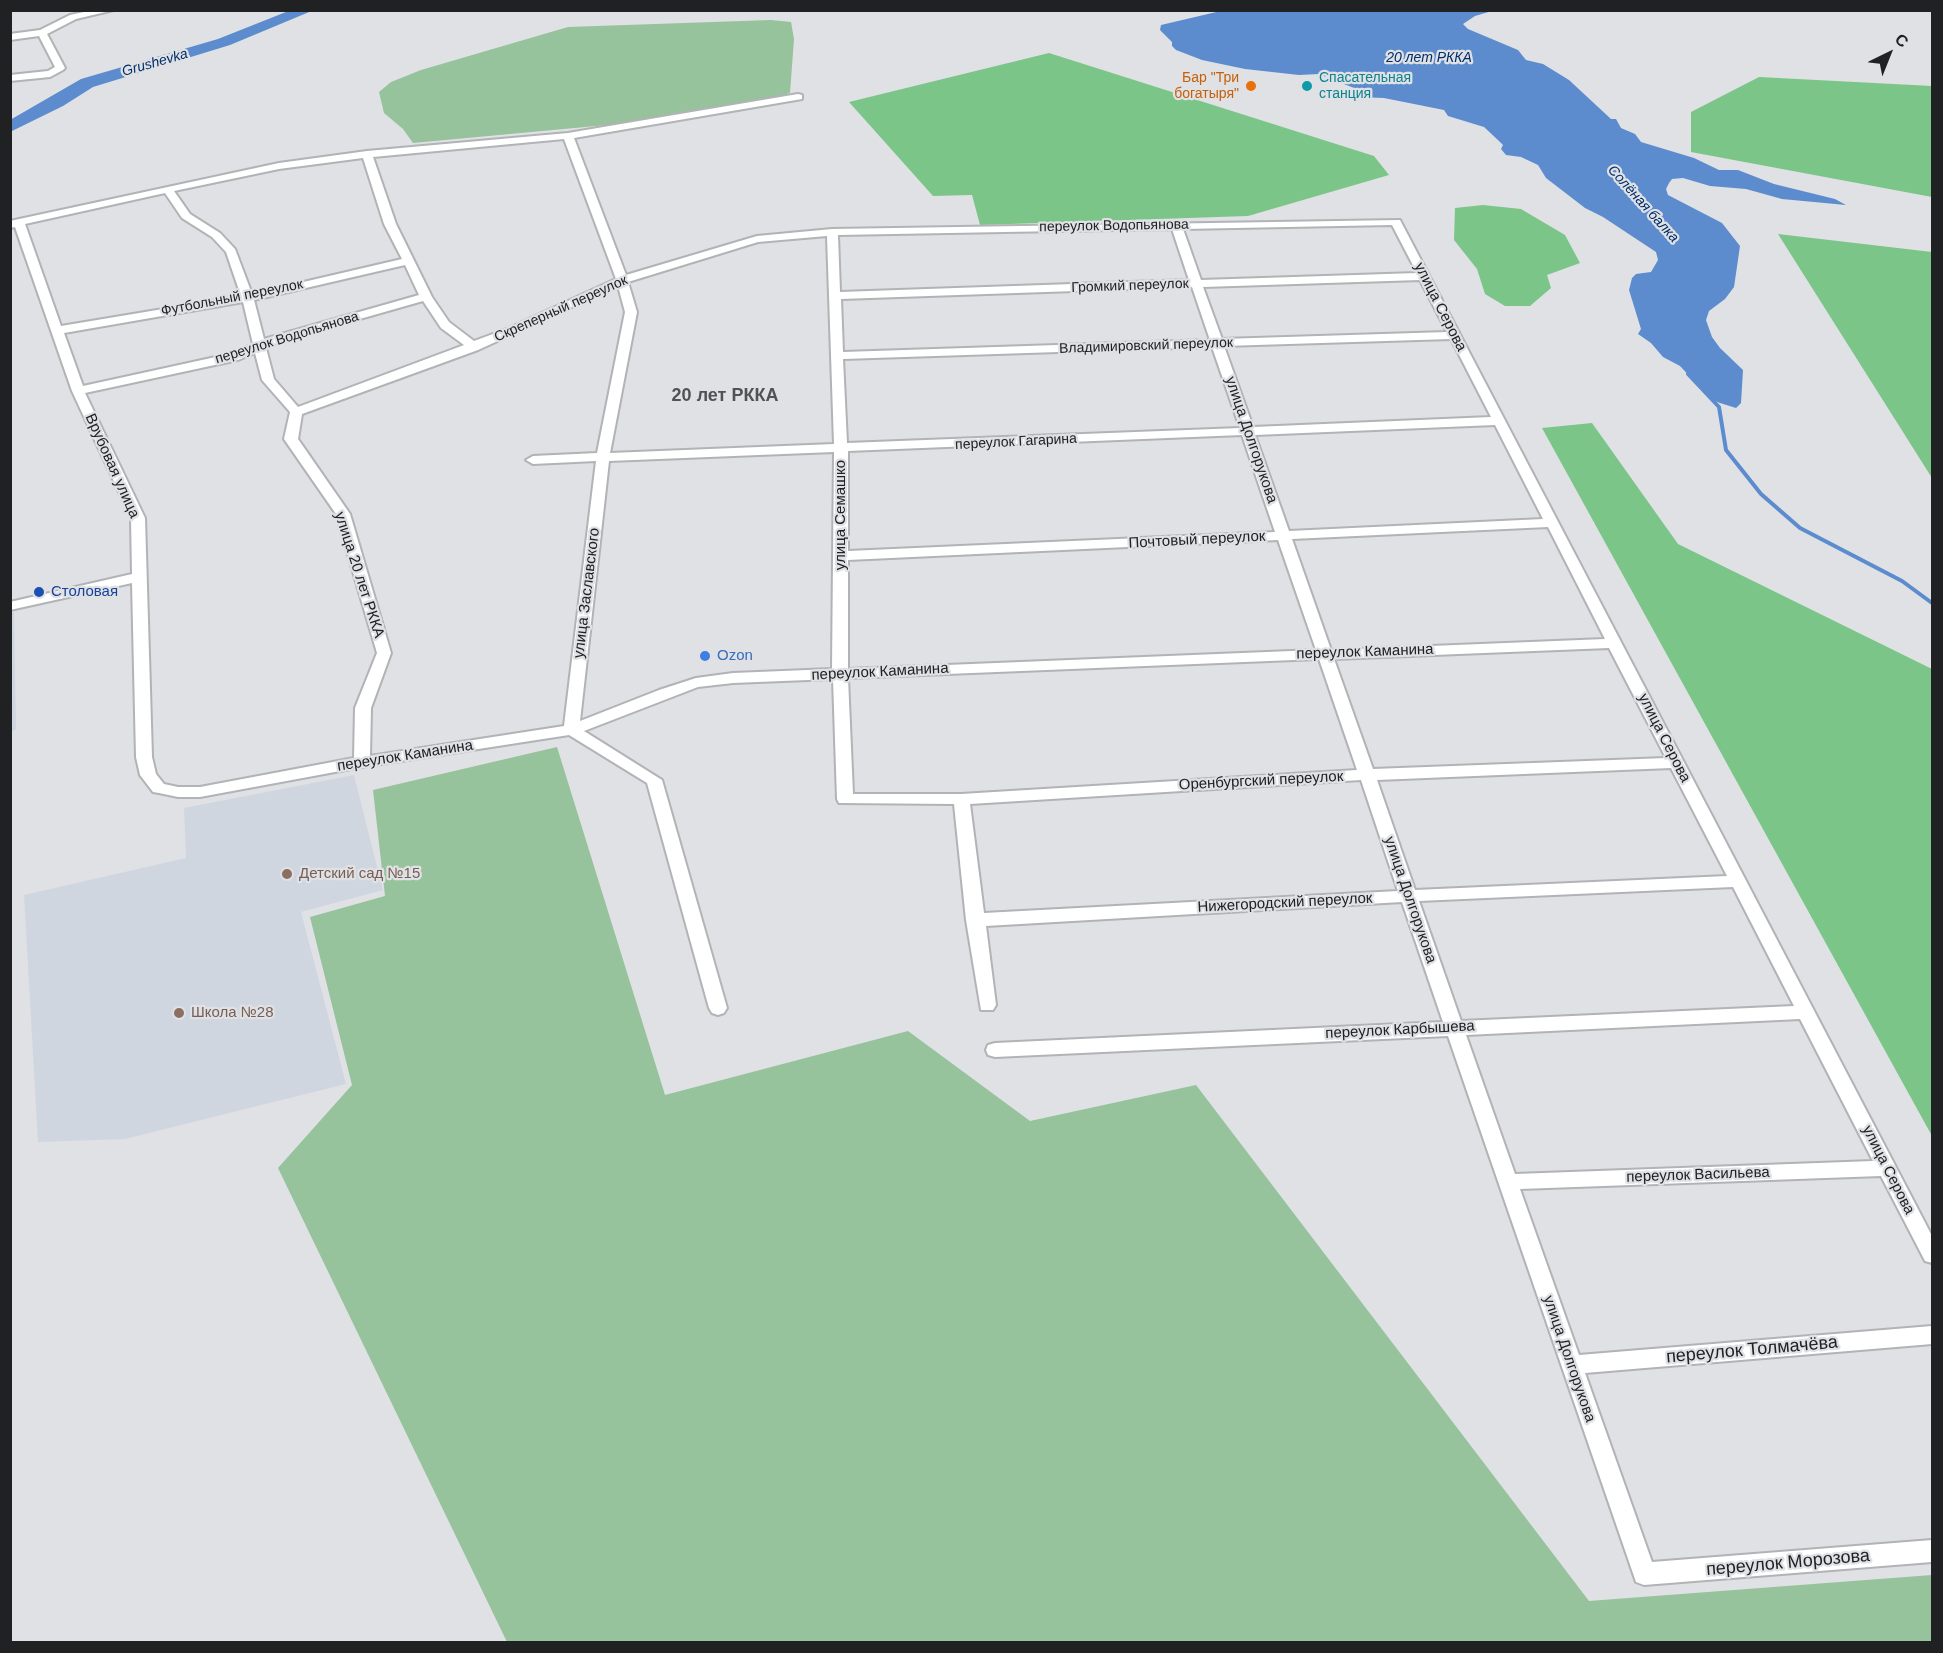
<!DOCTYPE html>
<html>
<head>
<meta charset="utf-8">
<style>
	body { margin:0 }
	#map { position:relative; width:1943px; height:1653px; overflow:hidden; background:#dfe1e5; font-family:Arial,sans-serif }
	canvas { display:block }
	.frame { position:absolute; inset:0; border:12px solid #202122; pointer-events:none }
	.north { position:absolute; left:1859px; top:24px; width:60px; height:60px; -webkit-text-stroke:4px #dfe1e5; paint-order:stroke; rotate:43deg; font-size:16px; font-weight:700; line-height:24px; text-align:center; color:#202122 }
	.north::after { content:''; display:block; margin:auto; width:21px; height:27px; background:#202122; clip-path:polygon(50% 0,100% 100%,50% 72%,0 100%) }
</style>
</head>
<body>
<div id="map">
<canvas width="1943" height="1653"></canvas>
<div class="frame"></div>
<div class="north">С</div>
</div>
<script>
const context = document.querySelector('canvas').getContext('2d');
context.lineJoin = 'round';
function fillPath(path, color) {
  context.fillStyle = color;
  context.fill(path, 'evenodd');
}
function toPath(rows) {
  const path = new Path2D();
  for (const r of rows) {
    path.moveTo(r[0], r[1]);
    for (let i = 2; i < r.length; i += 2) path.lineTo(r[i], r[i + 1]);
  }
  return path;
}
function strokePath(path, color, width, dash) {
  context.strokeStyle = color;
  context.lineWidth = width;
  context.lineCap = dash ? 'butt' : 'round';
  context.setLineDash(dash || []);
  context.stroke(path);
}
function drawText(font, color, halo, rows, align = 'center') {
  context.font = font + ' Arial,sans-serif';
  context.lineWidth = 4.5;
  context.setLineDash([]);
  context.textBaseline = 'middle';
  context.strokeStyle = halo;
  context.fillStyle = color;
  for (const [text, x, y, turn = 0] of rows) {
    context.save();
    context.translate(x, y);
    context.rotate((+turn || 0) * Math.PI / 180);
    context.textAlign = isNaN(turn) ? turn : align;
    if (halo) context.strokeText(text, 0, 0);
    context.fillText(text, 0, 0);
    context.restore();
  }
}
fillPath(toPath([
	[14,612,16,729,11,732,10,613],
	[354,775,383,890,301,912,346,1084,125,1139,38,1142,24,895,186,858,184,808]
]), '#d0d6e0');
fillPath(toPath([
	[771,20,791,22,794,39,790,93,768,100,607,125,413,143,403,129,384,113,379,92,391,82,421,70,568,27],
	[557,747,665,1095,908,1031,1030,1121,1196,1085,1589,1601,1932,1575,1932,1642,507,1642,278,1168,352,1085,310,917,385,896,373,790]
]), '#96c29c');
fillPath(toPath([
	[1049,53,1374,156,1389,175,1248,216,980,225,972,195,933,196,849,102],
	[1759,77,1932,86,1932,197,1691,152,1691,112],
	[1483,205,1521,209,1565,235,1580,263,1547,275,1551,288,1530,306,1505,306,1485,294,1477,269,1454,240,1455,208],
	[1778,234,1932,252,1932,478],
	[1592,423,1678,544,1932,669,1932,1136,1542,428]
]), '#7cc588');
fillPath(toPath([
	[1225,10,1492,11,1475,16,1463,24,1468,29,1518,50,1526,60,1543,64,1569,80,1611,119,1616,119,1621,128,1635,134,1641,142,1694,158,1719,170,1738,170,1774,184,1835,199,1846,205,1782,199,1746,189,1710,186,1683,178,1672,179,1669,183,1666,189,1668,195,1722,223,1740,246,1734,287,1725,299,1709,311,1706,320,1712,337,1720,348,1743,370,1741,403,1736,408,1720,403,1712,400,1680,366,1663,357,1651,343,1638,334,1641,329,1629,290,1632,278,1636,274,1651,272,1658,260,1656,252,1603,217,1585,208,1546,178,1538,165,1521,157,1506,155,1501,149,1503,145,1499,141,1484,127,1448,116,1444,110,1384,98,1356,97,1352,93,1354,88,1319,74,1299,75,1245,69,1202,60,1176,50,1172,46,1172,42,1160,30,1161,25]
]), '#5c8cce');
strokePath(toPath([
	[1688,374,1719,407,1726,450,1761,494,1800,528,1902,581,1932,603]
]), '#5c8cce', 4);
fillPath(toPath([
	[291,10,314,10,230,45,93,87,63,106,10,132,10,120,81,79,218,39,291,10]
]), '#5c8cce');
const street = toPath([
	[93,10,114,10,76,19,47,34,65,68,63,70,50,77,10,81,10,75,48,71,55,67,39,36,10,40,10,34,40,30,70,15,93,10],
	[798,94,802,95,802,99,574,138,626,275,757,236,832,229,1400,220,1932,1236,1932,1263,1925,1261,1881,1176,1520,1189,1579,1355,1932,1326,1932,1344,1585,1373,1652,1562,1932,1540,1932,1562,1644,1585,1636,1582,1448,1036,995,1057,988,1055,986,1050,988,1045,995,1043,1443,1022,1402,902,986,926,996,1005,993,1010,981,1010,966,920,954,804,839,803,837,799,833,679,733,683,698,687,584,731,662,780,727,1008,724,1013,718,1015,712,1013,709,1008,647,783,569,735,362,767,200,797,178,797,159,793,153,792,140,775,136,757,132,583,10,610,10,602,132,574,131,518,72,391,15,227,10,228,10,221,279,163,367,151,568,133,798,94],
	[564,139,616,279,509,328,474,341,449,322,432,297,396,224,373,157,564,139],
	[363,158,384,224,402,259,252,294,235,249,220,233,190,214,174,191,279,169,363,158],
	[165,193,182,218,212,237,226,252,241,296,61,326,25,224,165,193],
	[1392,225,1417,273,1201,280,1183,229,1392,225],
	[1172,229,1189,280,840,292,838,235,1172,229],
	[827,236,834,444,610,453,637,312,628,282,758,242,827,236],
	[405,265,419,295,264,339,254,300,405,265],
	[1420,280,1447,332,1222,339,1203,287,1420,280],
	[618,286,625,312,597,453,533,456,526,460,533,464,596,461,564,726,370,756,371,708,391,653,350,514,298,439,302,414,478,350,618,286],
	[1192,287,1210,340,843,352,841,299,1192,287],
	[423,301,441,328,464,345,298,407,274,379,266,348,279,342,423,301],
	[243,302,253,344,234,353,83,386,64,333,243,302],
	[1451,339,1491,417,1253,427,1224,346,1451,339],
	[1212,347,1240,428,847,443,843,359,1212,347],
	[255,353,262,380,290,412,284,439,336,514,377,653,355,708,354,758,200,787,178,787,164,784,156,774,152,757,145,518,85,393,238,360,255,353],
	[1495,425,1543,519,1289,531,1255,435,1495,425],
	[1242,435,1275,532,848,551,848,451,1242,435],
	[834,452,832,669,733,673,696,678,659,690,580,721,609,461,834,452],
	[1548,527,1605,639,1331,650,1292,539,1548,527],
	[1278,540,1316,650,848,669,848,560,1278,540],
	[1609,648,1666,758,1373,769,1334,659,1609,648],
	[1319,659,1357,770,961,794,853,794,848,678,1319,659],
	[1671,768,1727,876,1415,890,1377,780,1671,768],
	[1361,780,1398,891,984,913,970,804,1361,780],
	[1733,887,1794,1006,1461,1021,1419,901,1733,887],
	[1800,1019,1873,1161,1515,1174,1466,1035,1800,1019]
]);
strokePath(street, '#b1b3b6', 4);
fillPath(street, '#fff');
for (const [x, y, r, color] of [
	[1251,86,6,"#e8710a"],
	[1307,86,6,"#0f9aa8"],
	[39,592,6,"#1a4fb4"],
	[705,656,6,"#3f7fe0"],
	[287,874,6,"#8d6e63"],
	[179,1013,6,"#8d6e63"]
]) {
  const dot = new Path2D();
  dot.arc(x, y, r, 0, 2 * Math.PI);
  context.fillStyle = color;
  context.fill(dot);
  strokePath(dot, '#dfe1e5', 2);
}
drawText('italic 14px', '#002d68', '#dfe1e5', [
	["20 лет РККА",1429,58],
	["Grushevka",155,63,-16],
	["Солёная балка",1643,204,48]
]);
drawText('14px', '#c56008', '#dfe1e5', [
	["Бар \"Три",1239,78],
	["богатыря\"",1239,94]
], 'right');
drawText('14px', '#0d838f', '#dfe1e5', [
	["Спасательная",1319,78],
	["станция",1319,94]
], 'left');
drawText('14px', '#202122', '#dfe1e5', [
	["переулок Водопьянова",1114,226,-1],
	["Громкий переулок",1130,286,-2],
	["Футбольный переулок",232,298,-11],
	["Скреперный переулок",561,309,-24],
	["переулок Водопьянова",287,338,-17],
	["Владимировский переулок",1146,346,-2],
	["переулок Гагарина",1016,442,-3]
]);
drawText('15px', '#202122', '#dfe1e5', [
	["улица Серова",1440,307,63],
	["улица Долгорукова",1251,440,71],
	["Врубовая улица",112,466,66],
	["улица Семашко",841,515,-90],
	["Почтовый переулок",1197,540,-3],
	["улица 20 лет РККА",359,575,72],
	["улица Заславского",587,593,-83],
	["переулок Каманина",1365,652,-2],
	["переулок Каманина",880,672,-3],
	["улица Серова",1664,738,63],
	["переулок Каманина",405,756,-9],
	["Оренбургский переулок",1261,781,-3],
	["улица Долгорукова",1410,900,71],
	["Нижегородский переулок",1285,903,-3],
	["переулок Карбышева",1400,1030,-3],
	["улица Серова",1888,1170,63],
	["переулок Васильева",1698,1175,-2],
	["улица Долгорукова",1569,1359,71]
]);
drawText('15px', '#164399', '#dfe1e5', [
	["Столовая",51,592]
], 'left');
drawText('15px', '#366cbe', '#dfe1e5', [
	["Ozon",717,656]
], 'left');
drawText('15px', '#785e54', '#dfe1e5', [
	["Детский сад №15",299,874],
	["Школа №28",191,1013]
], 'left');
drawText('bold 18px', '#505255', '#dfe1e5', [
	["20 лет РККА",725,396]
]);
drawText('18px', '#202122', '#dfe1e5', [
	["переулок Толмачёва",1752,1350,-5],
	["переулок Морозова",1788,1563,-5]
]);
</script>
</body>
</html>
